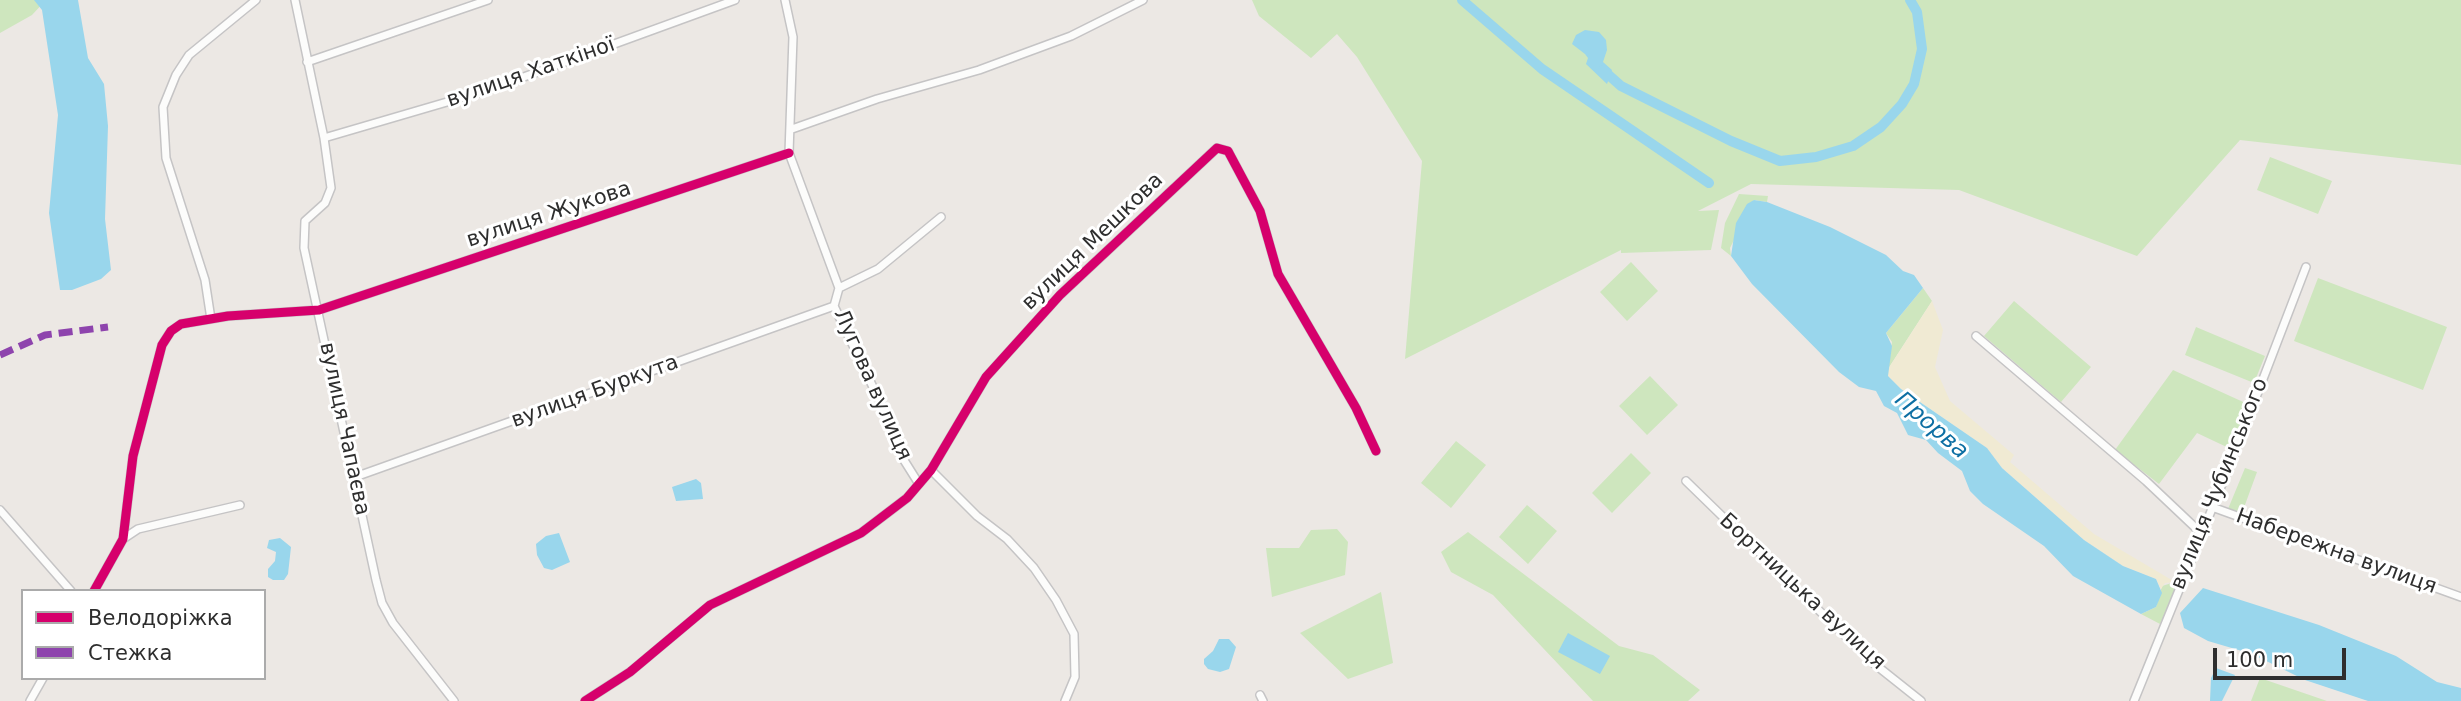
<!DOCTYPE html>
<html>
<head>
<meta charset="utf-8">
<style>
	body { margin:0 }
	#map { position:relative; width:2461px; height:701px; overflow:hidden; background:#ece8e4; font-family:"DejaVu Sans",sans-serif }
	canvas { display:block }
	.legend { position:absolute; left:21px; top:589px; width:245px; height:91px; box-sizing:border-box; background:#fff; border:2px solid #ababab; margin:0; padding:9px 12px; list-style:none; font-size:21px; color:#2e2e2e }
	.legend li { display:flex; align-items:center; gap:14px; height:35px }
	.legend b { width:35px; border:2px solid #ababab }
	.scale { position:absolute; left:2213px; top:648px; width:133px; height:32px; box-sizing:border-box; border:4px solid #2e2e2e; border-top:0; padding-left:9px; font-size:21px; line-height:24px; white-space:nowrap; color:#2e2e2e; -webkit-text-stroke:5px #fff; paint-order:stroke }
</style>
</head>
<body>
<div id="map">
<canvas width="2461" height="701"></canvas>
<ul class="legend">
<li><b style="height:9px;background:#d6006c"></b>Велодоріжка</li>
<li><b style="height:9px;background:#8e44ad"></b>Стежка</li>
</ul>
<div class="scale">100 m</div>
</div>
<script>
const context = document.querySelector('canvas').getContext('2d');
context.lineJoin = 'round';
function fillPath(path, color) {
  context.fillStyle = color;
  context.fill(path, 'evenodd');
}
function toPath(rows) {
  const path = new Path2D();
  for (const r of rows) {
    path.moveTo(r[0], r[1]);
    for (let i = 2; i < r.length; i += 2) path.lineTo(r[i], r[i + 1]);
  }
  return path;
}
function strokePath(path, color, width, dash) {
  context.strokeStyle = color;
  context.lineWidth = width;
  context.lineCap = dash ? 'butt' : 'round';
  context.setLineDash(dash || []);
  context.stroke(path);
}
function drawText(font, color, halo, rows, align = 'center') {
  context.font = font + ' "DejaVu Sans",sans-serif';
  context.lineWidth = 6;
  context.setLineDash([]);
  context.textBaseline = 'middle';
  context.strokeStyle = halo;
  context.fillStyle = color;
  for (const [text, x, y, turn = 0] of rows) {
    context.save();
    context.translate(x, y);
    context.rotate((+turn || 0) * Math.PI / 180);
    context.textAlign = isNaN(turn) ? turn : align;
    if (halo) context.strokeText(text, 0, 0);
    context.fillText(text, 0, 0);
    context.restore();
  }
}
fillPath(toPath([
	[0,0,46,0,32,15,0,33],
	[1252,0,2461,0,2461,165,2240,140,2137,256,1959,190,1751,184,1698,211,1719,210,1711,250,1621,253,1621,250,1405,359,1422,161,1357,57,1337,34,1311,58,1259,16],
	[2270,157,2332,181,2318,214,2257,190],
	[1739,194,1768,196,1767,202,1754,200,1730,248,1731,256,1721,248,1725,223],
	[1631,262,1658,291,1627,321,1600,292],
	[2318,278,2447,327,2423,390,2294,341],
	[1923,288,1932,301,1888,369,1892,342,1886,333],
	[2014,301,2091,367,2061,402,1984,336],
	[2196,327,2265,356,2254,383,2185,355],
	[2173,370,2252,406,2233,450,2197,433,2159,484,2115,450],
	[1650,376,1678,405,1647,435,1619,406],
	[1456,441,1486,465,1451,508,1421,483],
	[1631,453,1651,473,1612,513,1592,493],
	[2245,468,2257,472,2242,513,2228,509],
	[1527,505,1557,531,1528,564,1499,537],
	[1337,529,1348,542,1345,575,1272,597,1266,548,1299,548,1311,530],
	[1468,532,1619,646,1653,655,1700,690,1688,701,1593,701,1493,595,1451,572,1441,552],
	[2175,582,2176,594,2160,624,2141,614,2156,607,2162,586],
	[1381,592,1393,663,1348,679,1300,633],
	[2260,678,2327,701,2251,701]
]), '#cee6be');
fillPath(toPath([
	[1932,301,1943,330,1935,367,1950,401,2014,455,2010,462,2094,534,2175,582,2165,583,2161,589,2156,579,2123,566,2084,540,2002,468,1987,448,1901,389,1888,376,1888,369]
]), '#f0ead3');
fillPath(toPath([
	[34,0,78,0,88,58,104,84,108,126,105,219,111,270,101,279,72,290,60,290,49,213,58,115,42,10],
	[1585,30,1599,32,1606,40,1607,50,1603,62,1612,70,1607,84,1586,64,1588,58,1585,54,1572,44,1576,35],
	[1754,200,1767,202,1830,227,1886,255,1903,271,1914,275,1923,288,1886,333,1892,346,1888,376,1901,389,1987,448,2002,468,2084,540,2123,566,2156,579,2162,593,2156,607,2141,614,2073,576,2044,546,1983,504,1970,491,1962,471,1938,453,1926,440,1908,435,1897,413,1884,406,1876,391,1859,387,1839,372,1752,284,1731,256,1736,223,1747,204],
	[696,479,701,483,703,499,676,501,672,487],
	[559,533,570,562,552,570,544,568,537,555,536,544,546,536],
	[280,538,291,547,288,574,284,580,273,580,268,577,268,569,275,561,276,552,267,548,269,540],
	[2203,588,2319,625,2396,656,2437,682,2461,688,2461,701,2368,701,2305,680,2252,654,2208,641,2184,628,2180,613],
	[1568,633,1610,656,1600,674,1558,652],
	[1219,639,1229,639,1236,647,1229,669,1220,672,1208,669,1204,664,1204,659,1213,651],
	[2216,668,2235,675,2222,701,2210,701,2211,678]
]), '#99d6ec');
strokePath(toPath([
	[1462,0,1542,69,1709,183],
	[1603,70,1621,86,1731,141,1780,161,1816,157,1853,146,1881,127,1902,104,1914,84,1922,49,1917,12,1910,0]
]), '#99d6ec', 10);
const minor = toPath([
	[295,0,324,138,331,188,325,203,305,221,304,248,376,580,382,603,393,623,454,701],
	[785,0,793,37,789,153,839,288,834,306,884,410,902,457,919,484],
	[307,62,488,0],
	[792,129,877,99,979,70,1071,36,1143,0],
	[324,138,488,90,735,0],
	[839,288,878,269,941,217],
	[211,319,205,280,166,158,163,107,176,75,189,55,256,0],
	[1976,336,2146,481,2201,533],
	[931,470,977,516,1007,539,1034,568,1056,600,1074,634,1075,677,1065,701],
	[355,477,834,306],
	[1686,481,1872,662,1921,701],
	[2212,507,2461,597],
	[0,510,71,591],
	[123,539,138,529,240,505],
	[94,591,123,539,133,456,162,345,171,331,181,324,228,316,319,310,789,153],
	[1260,695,1263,701],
	[30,701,43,678],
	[585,701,630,672,710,605,861,533,907,498,931,470,986,377,1060,295,1217,148,1228,151,1260,211,1278,274,1356,408,1376,451],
	[2134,701,2235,452,2306,267]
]);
strokePath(minor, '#c5c4c5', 10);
strokePath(minor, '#fcfcfb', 7);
strokePath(toPath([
	[0,355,45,335,108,327]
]), '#8e44ad', 7, [14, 7]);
strokePath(toPath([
	[94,591,123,539,133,456,162,345,171,331,181,324,228,316,319,310,789,153],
	[585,701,630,672,710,605,861,533,907,498,931,470,986,377,1060,295,1217,148,1228,151,1260,211,1278,274,1356,408,1376,451]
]), '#d6006c', 9);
drawText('21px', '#2e2e2e', '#fff', [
	["вулиця Хаткіної",531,73,-19],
	["вулиця Жукова",549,215,-18],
	["вулиця Мешкова",1093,242,-44],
	["Лугова вулиця",872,385,66],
	["вулиця Буркута",595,392,-20],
	["вулиця Чапаєва",344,429,78],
	["вулиця Чубинського",2220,484,-68],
	["Набережна вулиця",2336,552,20],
	["Бортницька вулиця",1802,592,43]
]);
drawText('italic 23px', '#0d6fa3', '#fff', [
	["Прорва",1931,426,41]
]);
</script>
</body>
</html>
